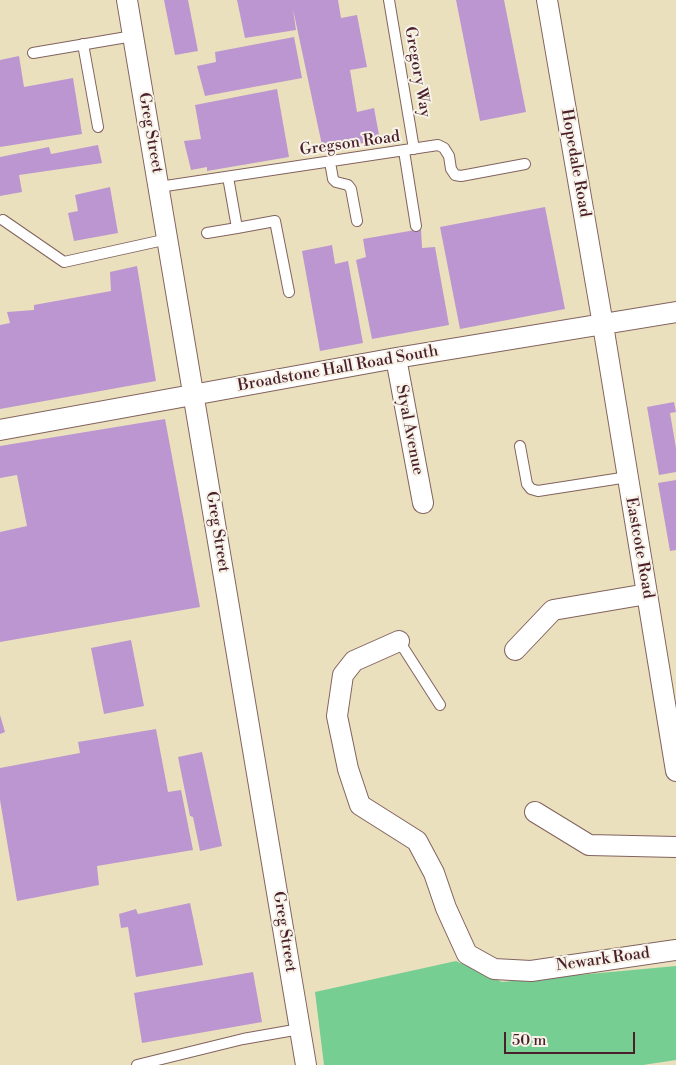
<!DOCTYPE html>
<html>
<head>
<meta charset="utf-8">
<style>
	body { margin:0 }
	#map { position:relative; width:676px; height:1065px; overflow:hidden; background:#ebe0bd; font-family:"Libre Bodoni",serif }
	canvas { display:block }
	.scale { position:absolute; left:504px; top:1032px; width:131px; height:22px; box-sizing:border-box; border:2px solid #4a1f2b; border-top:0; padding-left:6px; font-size:15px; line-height:18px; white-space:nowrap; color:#4a1f2b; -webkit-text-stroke:4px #f7f3e8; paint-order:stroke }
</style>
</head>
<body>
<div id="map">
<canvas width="676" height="1065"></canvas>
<div class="scale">50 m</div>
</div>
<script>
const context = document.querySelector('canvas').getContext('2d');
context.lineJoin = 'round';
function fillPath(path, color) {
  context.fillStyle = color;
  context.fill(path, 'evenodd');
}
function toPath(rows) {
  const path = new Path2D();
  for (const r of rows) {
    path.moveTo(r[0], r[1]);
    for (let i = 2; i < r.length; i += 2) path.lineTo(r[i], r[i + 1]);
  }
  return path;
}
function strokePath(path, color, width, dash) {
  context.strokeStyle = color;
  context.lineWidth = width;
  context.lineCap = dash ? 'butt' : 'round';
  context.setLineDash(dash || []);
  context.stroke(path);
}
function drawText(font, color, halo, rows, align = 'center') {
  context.font = font + ' "Libre Bodoni",serif';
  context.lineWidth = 4;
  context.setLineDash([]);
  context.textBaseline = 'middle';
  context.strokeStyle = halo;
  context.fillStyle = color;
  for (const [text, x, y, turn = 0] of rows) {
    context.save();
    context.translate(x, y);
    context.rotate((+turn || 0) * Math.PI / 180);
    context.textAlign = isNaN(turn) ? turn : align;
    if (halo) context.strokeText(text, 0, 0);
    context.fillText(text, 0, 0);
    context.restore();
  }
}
fillPath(toPath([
	[456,961,502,982,676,966,676,1060,643,1065,324,1065,315,992]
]), '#76ce93');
fillPath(toPath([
	[164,0,188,0,198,51,175,55],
	[237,0,338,0,341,18,357,15,367,67,350,70,357,112,374,108,380,140,323,150,293,9,296,30,245,38],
	[456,0,504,0,526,112,480,121],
	[294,37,302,78,205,96,197,66,216,62,215,52],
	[19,56,24,87,73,78,82,134,0,147,0,60],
	[277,89,289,157,207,171,207,167,191,170,184,141,201,139,195,105],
	[98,145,102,163,19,175,22,192,0,196,0,157,49,147,51,154],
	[110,187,118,233,74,241,68,213,78,211,75,195],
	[545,207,565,309,460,329,440,227],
	[421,229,422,248,435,247,449,325,372,339,356,260,366,257,363,239],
	[332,245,335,264,348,261,363,343,320,351,302,251],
	[137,266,156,381,0,409,0,325,10,323,7,312,34,310,34,305,111,291,110,272],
	[674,402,676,412,670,413,676,448,676,472,659,475,647,407],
	[165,419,200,607,0,642,0,532,27,526,17,475,0,478,0,446],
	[676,480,676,550,670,551,658,483],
	[131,640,144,706,104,714,91,648],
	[0,715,5,732,0,734],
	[156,729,168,792,181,790,193,850,97,866,99,885,17,901,0,800,0,768,80,753,78,742],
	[202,752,222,846,200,851,193,817,190,816,178,757],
	[190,903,203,965,136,977,128,927,121,928,119,914,136,909,138,914],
	[253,972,262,1022,142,1043,134,993]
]), '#bb96d0');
const service = toPath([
	[389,0,414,149],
	[83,44,98,127],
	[33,53,133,36],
	[404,151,416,226],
	[330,162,333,179,336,182,348,185,351,189,357,221],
	[159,187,438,145,444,148,449,156,451,169,455,175,461,176,525,164],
	[3,220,64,262,168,239],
	[237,228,275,221,289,292],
	[207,233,237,228,228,177],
	[520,446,527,484,531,489,538,491,628,477],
	[399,641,440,705],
	[137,1065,243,1039,300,1029]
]);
const minor = toPath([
	[127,0,306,1065],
	[547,0,603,325,676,771],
	[396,358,423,503],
	[0,430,396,358,676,312],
	[399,641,354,661,343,675,337,716,348,769,360,805,417,841,434,873,446,908,467,954,494,969,531,971,676,950],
	[515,650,553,610,647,594],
	[535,812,589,845,676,847]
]);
strokePath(service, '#82635e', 12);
strokePath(minor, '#82635e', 22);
strokePath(service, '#fff', 10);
strokePath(minor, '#fff', 20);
drawText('16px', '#4a1f2b', '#f7f3e8', [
	["Gregory Way",417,72,80],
	["Greg Street",150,133,80],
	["Gregson Road",350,144,-8],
	["Hopedale Road",575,163,80],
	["Broadstone Hall Road South",338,369,-10],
	["Styal Avenue",409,430,79],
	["Greg Street",217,532,81],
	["Eastcote Road",639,548,80],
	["Greg Street",284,932,81],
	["Newark Road",603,960,-8]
]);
</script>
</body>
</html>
